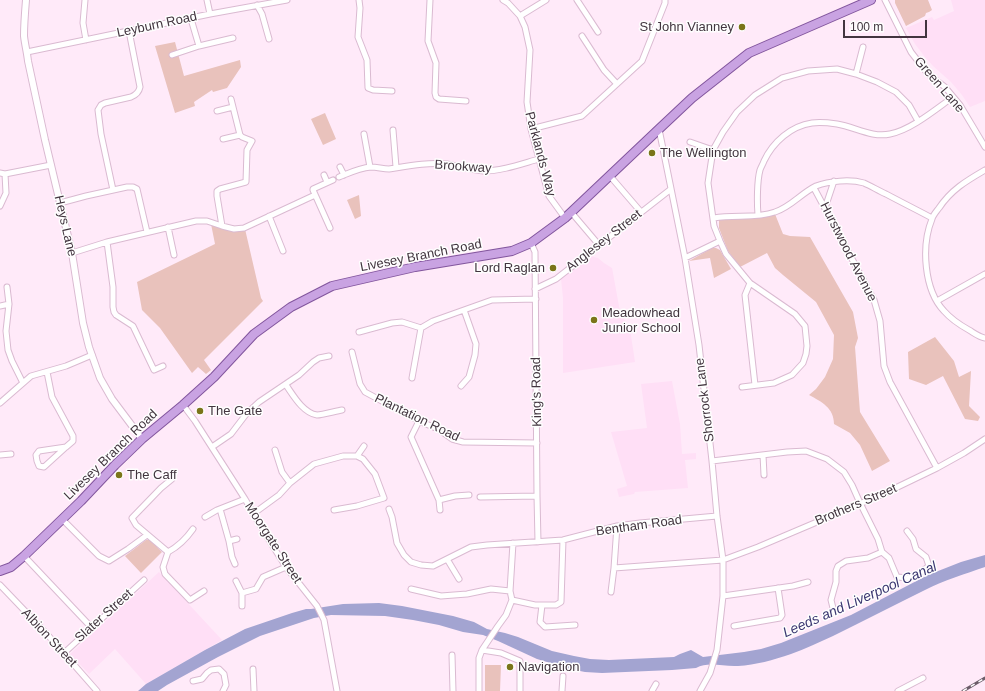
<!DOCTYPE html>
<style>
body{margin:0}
#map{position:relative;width:985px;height:691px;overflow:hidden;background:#ffeaf9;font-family:Arial,sans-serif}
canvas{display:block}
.scale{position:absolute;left:843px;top:20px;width:84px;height:18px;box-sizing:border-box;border:2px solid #42353f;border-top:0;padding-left:5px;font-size:12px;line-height:14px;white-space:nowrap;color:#42353f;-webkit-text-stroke:3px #fefefe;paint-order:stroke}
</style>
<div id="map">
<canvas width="985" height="691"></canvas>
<div class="scale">100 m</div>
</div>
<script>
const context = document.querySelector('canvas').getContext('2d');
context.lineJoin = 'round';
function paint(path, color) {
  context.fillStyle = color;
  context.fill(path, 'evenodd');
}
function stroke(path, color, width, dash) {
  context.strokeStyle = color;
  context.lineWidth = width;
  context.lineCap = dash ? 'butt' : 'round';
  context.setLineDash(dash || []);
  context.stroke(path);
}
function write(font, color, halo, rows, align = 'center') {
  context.font = font + ' Arial,sans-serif';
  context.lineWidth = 3;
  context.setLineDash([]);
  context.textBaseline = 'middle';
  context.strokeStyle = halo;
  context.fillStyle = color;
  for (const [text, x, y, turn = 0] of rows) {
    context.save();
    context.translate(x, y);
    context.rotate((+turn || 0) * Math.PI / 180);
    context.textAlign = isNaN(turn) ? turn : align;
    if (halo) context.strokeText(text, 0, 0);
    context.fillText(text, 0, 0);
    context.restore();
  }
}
const built = new Path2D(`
 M951,0H985V101L970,107L962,95L951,82L933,66L925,57L915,44L906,28L932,17L934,20L954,11Z
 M590,256L598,258L604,263L612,268L620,312L630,329L635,362L563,373V298L561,279Z
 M672,381L680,424L682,454L696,453V459L685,460L688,488L635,492L634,494L619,497L617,489L627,486L611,432L647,428L641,384Z
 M159,572L222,640L146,684L115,649L89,674L70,654Z`);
const green = new Path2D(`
 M895,0H928L932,10L929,12L926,13L925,16L906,26L895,3Z
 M175,42L184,76L240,60L241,67L227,88L213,92L212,90L194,102L195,106L175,113L155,46Z
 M325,113L336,139L323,145L311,119Z
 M359,195L361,216L355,219L347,200Z
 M775,214L783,234L790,236L810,237L853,312L858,338L855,347L860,412L890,461L872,471L860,445L850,433L834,424C834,408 822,402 809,395L816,389L825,377L833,359L834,335L816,302L783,275L775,268L767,253L740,267L728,251L724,241L719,228V219Z
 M211,224L245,229L261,298L263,301L204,360L211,370L206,374L198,367L192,373L160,328L142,310L137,282L215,244Z
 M712,248H716L720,250L731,269L714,278L710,258L689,261Z
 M935,337L954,361L959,377L971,371L969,406L980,417L978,421L965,419L943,376L926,385L909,379L908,352Z
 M146,540H150L162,552L141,573L125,556Z
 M485,665H501L500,691H485Z`);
const water = new Path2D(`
 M985,555V567C965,574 944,580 925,590C894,605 864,621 833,636C819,642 805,649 791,654C773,660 756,665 738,666C723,667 709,661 696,668L672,670L602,673L585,672L570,669L537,659L498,641L483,635L463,632L439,625L413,620L385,616L331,615L314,618L260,636L218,657L167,685L158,691H138L146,684L205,650L245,629L292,613L306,609H311L343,604L379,603L402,606L453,616L474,622L487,629L505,633L518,637L552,651L574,656L590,659L609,660L674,657L680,654L691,650L703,657L744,652L761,649L781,643L851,615L928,575L961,562Z`);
const minor = new Path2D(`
 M85,0L83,23L86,40
 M207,0L210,14
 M359,0L360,8L358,37L367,60L368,88L373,90L392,91
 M430,0L428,41L436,63L435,93L436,97L439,99L466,101
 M503,0L508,3L520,16L525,27L530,50L527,102L531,129L549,196L565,218
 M577,0L598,32
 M885,0L911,52L928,74L945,87L960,105L985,147
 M257,5L262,14L269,39
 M520,16L546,0
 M191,19L199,46L233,38
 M582,36L604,70L617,84
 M27,52L210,14L287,0
 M172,55L199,46
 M856,74L863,47
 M231,99L240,135
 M217,111L233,107
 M531,129L582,116L642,61L665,3V0
 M659,129L685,258L699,345L712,461L717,516L723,560V596L717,650L710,673L700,691
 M393,130L396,167
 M364,134L370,167
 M690,142L713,150
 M340,167L344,175
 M985,170C966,181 951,190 939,208C936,212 933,215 932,219C921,246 924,290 944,311C951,319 960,325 969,330C974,333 979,337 985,338
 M0,173L5,174L51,165
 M324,175L327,182
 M610,176L641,212
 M339,177C349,173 359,168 371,167C377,167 383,169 389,169C408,166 427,162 447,164C459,166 470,170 483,171C502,171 521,164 539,159
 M814,188L874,300L880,321L884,366L890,382L937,468
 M113,190L101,134L98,110L101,105L105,103L131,97C136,95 139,92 140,87L129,31
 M60,203L86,196L127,187H133L137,189L147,232
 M0,206L6,193L5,174
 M825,208L834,181
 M571,212L599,245
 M758,215C757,203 757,181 760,170C761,167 763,164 764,161C773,142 791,126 812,123C819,122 830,123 837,124C855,127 872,138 890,134C911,130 936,109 953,97
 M269,216L283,251
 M714,218C734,214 755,219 775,212C791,207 800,194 816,186C829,181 850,179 864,183C871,186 879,191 886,194C901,202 917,210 932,218
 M222,226L217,196V191L220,189L246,182L247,150L252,141L242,137L240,135L223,139
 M168,227L174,255
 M330,228L313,190V189L333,180
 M107,242L113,287V307L114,312L116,315L133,326L154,370L163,366
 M531,243L535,252L537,496L538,542
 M72,253L107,242L196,221H207L222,226L234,229L244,228L315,195
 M685,258L720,241
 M750,283L745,295L755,385
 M7,287L9,304L6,331L8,350L12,361L23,383
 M535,289L556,279L671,189
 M937,301L985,274
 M0,306L9,304
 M359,332L392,323L402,322L421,328
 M352,352L360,384L365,392L419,421L438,429L452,439L463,442L537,443
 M47,372L52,397L73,436V441L66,447L39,451L36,455L37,461L39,466L44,467L66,447
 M412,378L421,328L433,321L492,300L536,299
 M286,385C293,395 303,413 317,415C322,415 336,411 342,410
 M461,386L469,377L475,355L476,344L464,310
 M742,387L774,383L792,375L803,363L806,354L807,346L805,326L795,314L750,283L726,254L720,241L714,226L708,183L713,150L723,132L737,112L755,95L782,78L808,71L837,69L856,74L877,82L896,92L909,105L918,121
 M0,403L31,376L66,366L92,355
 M183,405L195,421L245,499L264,532L286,567L317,606L324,620L337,691
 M419,421L411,437L439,500L440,510
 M212,447L231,434L247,413L259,402L299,375L313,362L319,358L329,356
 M275,450L282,472L290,483
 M0,455L11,454
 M763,455L764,475
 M357,456L364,446
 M712,461L787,452L806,451L827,459L844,472L852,485L860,503L878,539L882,552L889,558L897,577L908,578L921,572L929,566L926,557L916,549L913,539L907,531
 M480,497L537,496
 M439,500L455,496L469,495
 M220,509L229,541L232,557L235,564
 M389,509L392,517L397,543L404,555L411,562L421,565L433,566L471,547L487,545L563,540L617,526L640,523L717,516
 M253,514L279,495L290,483L314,464L343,456H357L363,459L375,474L384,498L357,506L334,510
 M205,517L217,510L245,499
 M62,519L99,556L109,561L128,549L147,535
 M229,541L237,539
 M168,552L136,525L132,518L161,488L172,479
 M168,552L163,567L165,574L190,600L204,591
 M168,552C179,546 186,539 193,529
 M24,556L92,628
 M447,559L459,579
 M614,568L723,560L758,547L883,494L937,468L964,453L985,439
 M236,581L242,593V606
 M0,585L46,633L97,691
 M411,589L441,596L467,594L491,589L510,591
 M611,592L614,568L617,526
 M242,593L256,589L263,577L286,567
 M723,596L793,586L808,582
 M512,600L535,605H556L561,602L563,540
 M542,605L540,622L545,627L575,625
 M834,612L831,600L836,582V571L838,566L846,561L868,558L882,552
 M734,626L780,618L782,615L778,588
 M482,650L501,653L520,661V691
 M64,653L144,580
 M452,655L453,691
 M253,669L254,691
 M193,681L202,679L207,673L211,670L219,669L224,674L226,685L223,691
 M479,691V658L482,650L498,626L506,615L512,600L510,591L513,543
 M562,691L563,676
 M652,691L656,684
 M898,691L923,678`);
const tertiary = new Path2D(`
 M26,0C25,12 24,24 24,36C25,45 27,52 28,61L45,140L72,253L83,323L89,347L100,378L112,399L142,439`);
const primary = new Path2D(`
 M0,571L11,567L24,556L81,501L115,465L142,439L183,405L214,377L254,334L291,307L332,286L415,267L512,251L531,243L565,218L659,129L692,98L749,53L871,0`);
const rail = new Path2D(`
 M963,691L985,678`);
const markers = [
 [742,27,4,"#7a7519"],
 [652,153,4,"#7a7519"],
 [553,268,4,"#7a7519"],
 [594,320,4,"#7a7519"],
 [200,411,4,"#7a7519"],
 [119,475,4,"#7a7519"],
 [510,667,4,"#7a7519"]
];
const streetNames = [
 ["Leyburn Road",157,25,-12],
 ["Green Lane",939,85,49],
 ["Parklands Way",540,154,75],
 ["Brookway",463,167,4],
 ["Heys Lane",65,226,77],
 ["Anglesey Street",604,241,-38],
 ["Hurstwood Avenue",848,252,63],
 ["Livesey Branch Road",421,256,-11],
 ["King's Road",537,392,-91],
 ["Shorrock Lane",705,400,-97],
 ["Plantation Road",417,418,26],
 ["Livesey Branch Road",111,455,-44],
 ["Brothers Street",856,505,-23],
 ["Bentham Road",639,526,-8],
 ["Moorgate Street",273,543,57],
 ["Slater Street",104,616,-42],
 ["Albion Street",49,638,47]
];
const poiNames = [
 ["St John Vianney",734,27,"right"],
 ["The Wellington",660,153],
 ["Lord Raglan",545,268,"right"],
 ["Meadowhead",602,313],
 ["Junior School",602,328],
 ["The Gate",208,411],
 ["The Caff",127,475],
 ["Navigation",518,667]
];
const waterNames = [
 ["Leeds and Liverpool Canal",860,600,-24]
];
paint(built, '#ffdff6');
paint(green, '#e9c2bc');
paint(water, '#a3a4d1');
stroke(minor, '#dabad1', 7);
stroke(tertiary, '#dabad1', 8);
stroke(primary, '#82559d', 10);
stroke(minor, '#fff', 5);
stroke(tertiary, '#fff', 6);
stroke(primary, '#c9a3e2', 8);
stroke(rail, '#6c5d69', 3);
stroke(rail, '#fefefe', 1.5, [4.5]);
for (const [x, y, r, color] of markers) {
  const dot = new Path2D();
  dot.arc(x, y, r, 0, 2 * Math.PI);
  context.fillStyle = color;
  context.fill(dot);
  stroke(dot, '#fefefe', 1.5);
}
write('13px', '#42353f', '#fefefe', streetNames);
write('13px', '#42353f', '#fefefe', poiNames, 'left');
write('italic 14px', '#3b3771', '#fefefe', waterNames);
</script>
